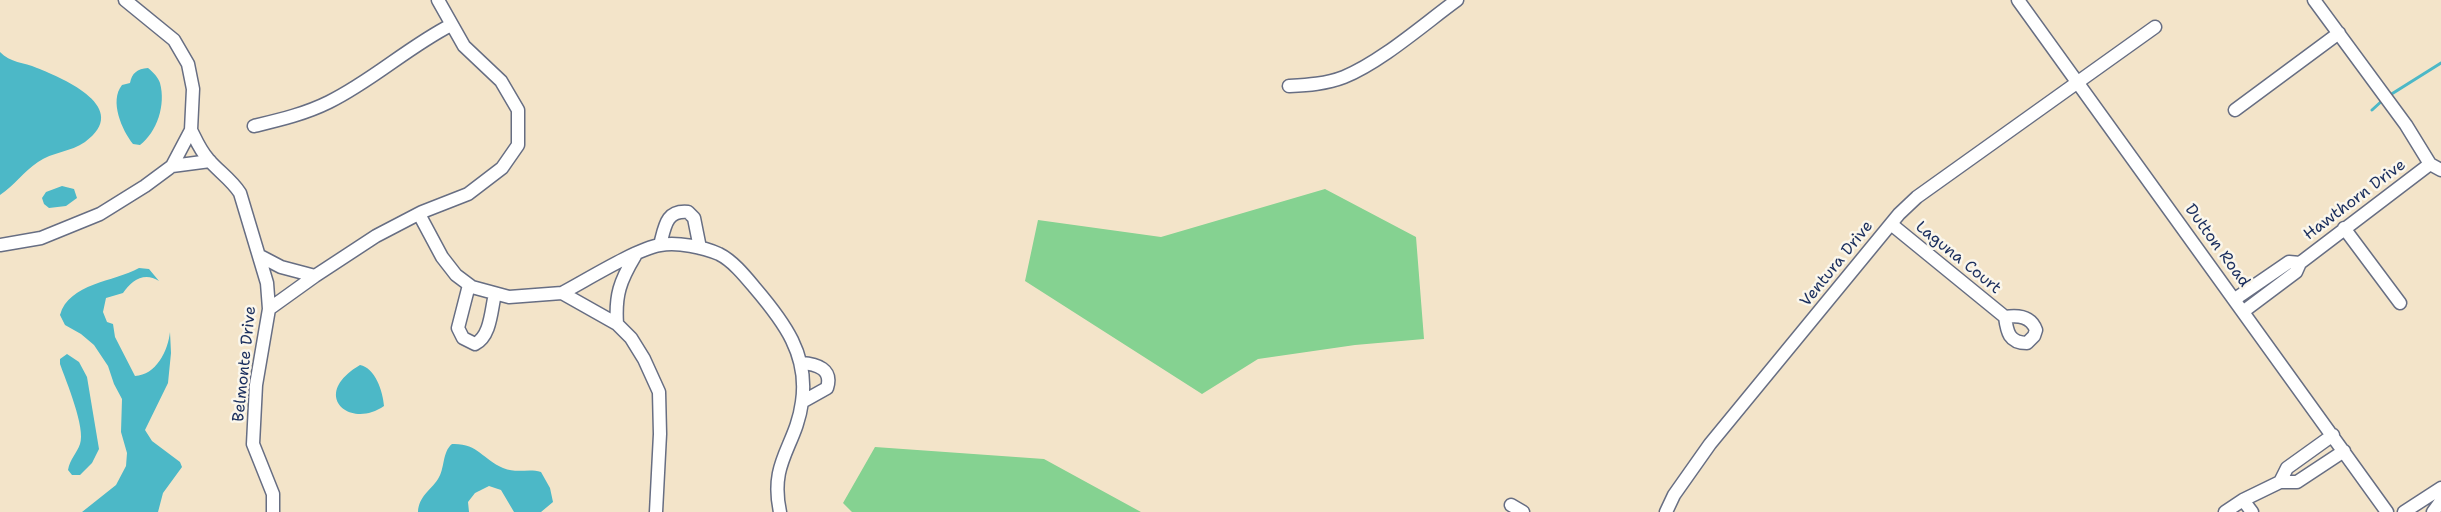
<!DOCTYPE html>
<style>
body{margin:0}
canvas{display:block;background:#f3e4c9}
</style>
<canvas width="2441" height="512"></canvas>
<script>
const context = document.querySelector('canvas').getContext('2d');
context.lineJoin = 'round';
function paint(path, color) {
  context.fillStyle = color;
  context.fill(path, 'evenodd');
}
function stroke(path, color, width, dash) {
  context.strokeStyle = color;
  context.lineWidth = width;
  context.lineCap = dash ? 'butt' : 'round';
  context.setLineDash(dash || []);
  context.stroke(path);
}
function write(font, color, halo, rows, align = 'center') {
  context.font = font + ' "Shantell Sans",sans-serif';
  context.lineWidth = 5;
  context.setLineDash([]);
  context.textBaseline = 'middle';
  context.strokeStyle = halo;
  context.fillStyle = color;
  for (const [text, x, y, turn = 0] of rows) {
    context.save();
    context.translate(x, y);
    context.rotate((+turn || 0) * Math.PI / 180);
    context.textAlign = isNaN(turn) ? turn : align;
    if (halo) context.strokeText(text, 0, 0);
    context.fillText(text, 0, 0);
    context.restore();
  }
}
const green = new Path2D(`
 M1325,189L1416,237L1424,339L1355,345L1258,359L1202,394L1025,281L1038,220L1161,237Z
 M875,447L1044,459L1141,512H852L843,503Z`);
const water = new Path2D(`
 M0,52C10,63 24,62 37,68C65,79 132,108 85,142C71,152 52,152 38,162C24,171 14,186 0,195Z
 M148,68C153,72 158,77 160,83C166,105 157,132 140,145L133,144C122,130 109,101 122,85L130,83C132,73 137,69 148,68Z
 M62,186L74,189L77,198L66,206L49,208L44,204L42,198L46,192Z
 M139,268L149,269L159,281C144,271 131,281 123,293L106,298L103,312L107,322L113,324L115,337L135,376C156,375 168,351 170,332L171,353L168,383L145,430L152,441L180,462L182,467L163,493L158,512H82L116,485L126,466L127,453L121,432L122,399L114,384L108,366L94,345L81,334L65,325L60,315C69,283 114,282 139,268Z
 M67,354L79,362L87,377L99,449L92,463L80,475H72L68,470C70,459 77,453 80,444C86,428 66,381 60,364V359Z
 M360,365C375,368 383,391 384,406C350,430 309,395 360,365Z
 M452,444C478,443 482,459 503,468C518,474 528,468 541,472L550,488L553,502L541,512H514L501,490L489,486L475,493L468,502L469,512H418C419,496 430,491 438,479C445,469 442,452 452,444Z`);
const stream = new Path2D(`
 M2390,95L2441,63
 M2372,110L2384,99`);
const minor = new Path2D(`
 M2018,0L2387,512
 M2314,0L2406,125L2430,164L2441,170
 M1289,86C1307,85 1326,84 1344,77C1381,62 1424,24 1457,0
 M2235,110L2339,33
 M254,126C279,120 305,114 329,102C372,81 408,47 451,25
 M191,130C196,140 200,150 208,159C218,171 231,179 240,193L267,283L269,309L256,385L253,444L273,494V512
 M172,166L210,161
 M419,214L442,257L456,275L472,287L509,297L562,293L617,324L631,338L644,359L659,392L660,434L656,512
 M1891,224L2005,317C2007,332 2009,343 2027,343L2034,336L2036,330C2031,316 2018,315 2005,317
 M2344,228L2400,303
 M0,245L41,238L100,214L145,186L172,166L191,130L193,89L188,64L174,40L125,0
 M660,245C665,226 666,210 688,212L694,218L700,248
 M260,256L281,267L315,276
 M469,285L458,328L463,338L475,344C491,336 491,310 495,294
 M562,293C585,281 636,249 660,245C678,242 703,247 719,254C733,261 745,276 755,288C784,322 809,355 802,402C796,447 769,461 780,512
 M2235,299L2289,262L2300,263
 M269,309L315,276L376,236L422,212L468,194L502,168L518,145V110L501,81L464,46L438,0
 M2244,311L2296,272L2300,263L2430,164
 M617,324C615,295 620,281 635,256
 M801,363C817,364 833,369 827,388L802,402
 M2280,482L2287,468L2333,435
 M2243,500L2252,512
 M1511,505L1523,512
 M1666,512L1674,495L1710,444L1899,214L1917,197L2155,27
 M2225,512L2243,500L2280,482H2297L2344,451
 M2404,512L2441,488
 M2433,512L2441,501`);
const streetNames = [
 ["Hawthorn Drive",2355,200,-37],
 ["Dutton Road",2217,246,54],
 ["Laguna Court",1958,258,39],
 ["Ventura Drive",1837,264,-51],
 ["Belmonte Drive",245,364,-84]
];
paint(green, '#85d291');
paint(water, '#4cb8c7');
stroke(stream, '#4cb8c7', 3);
stroke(minor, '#676e83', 15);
stroke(minor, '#fff', 12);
write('16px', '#1b2f5e', '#fbf7ec', streetNames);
</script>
